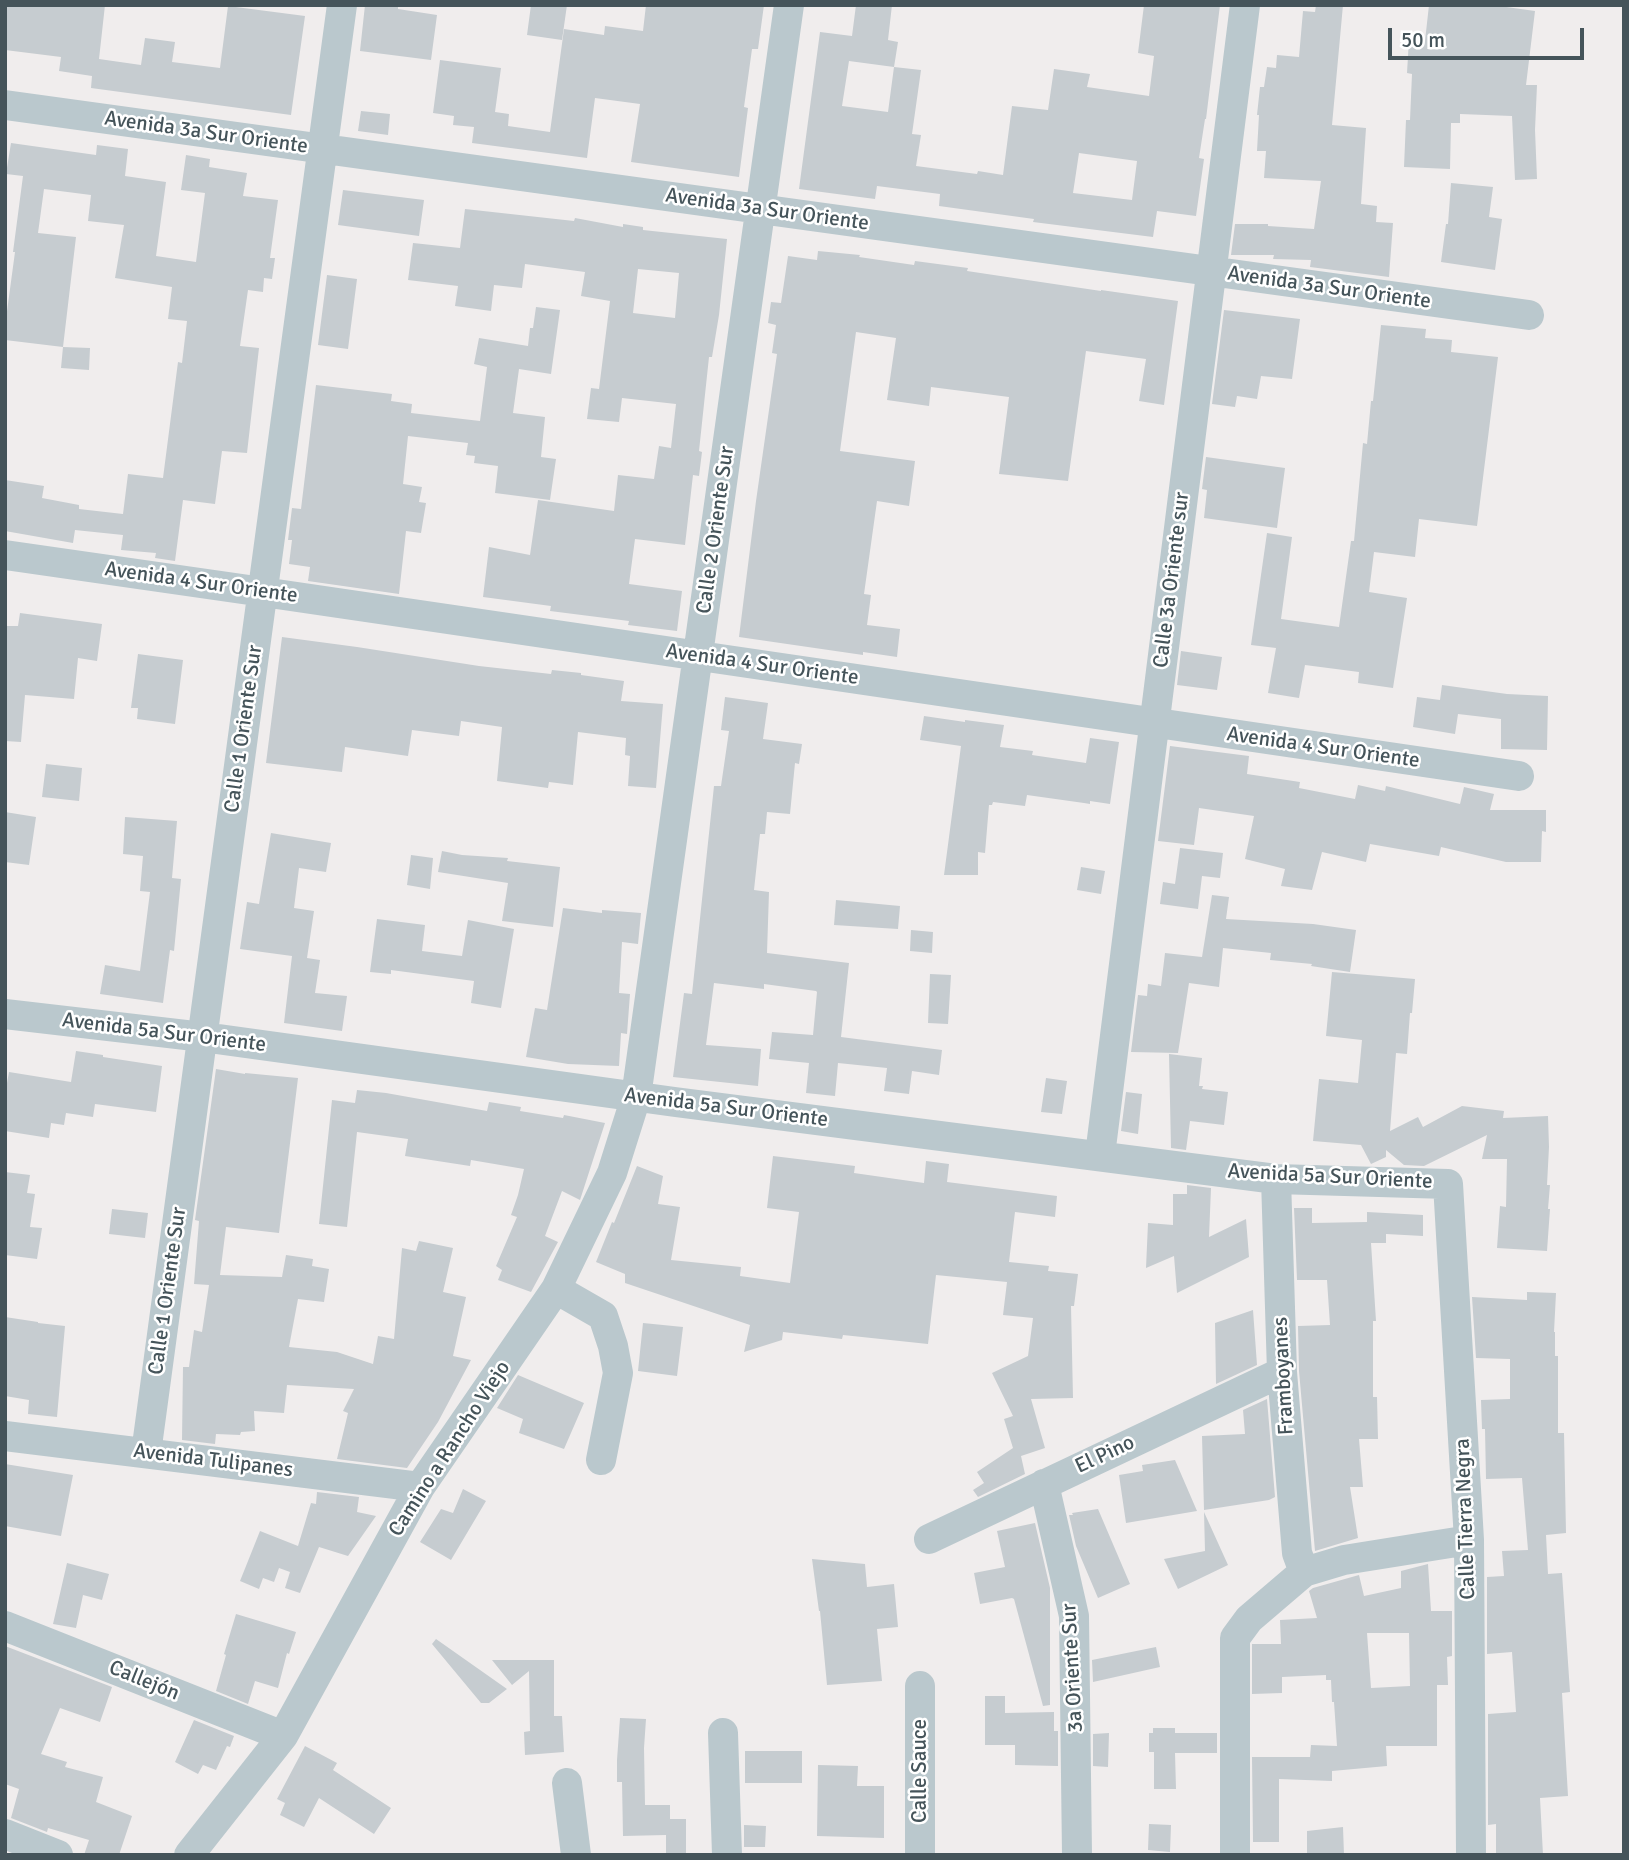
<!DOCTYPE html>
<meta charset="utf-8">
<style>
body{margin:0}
#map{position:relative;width:1629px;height:1860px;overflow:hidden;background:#f0eded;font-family:Signika,sans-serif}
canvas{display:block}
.frame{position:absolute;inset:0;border:7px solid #45545a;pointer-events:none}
.scale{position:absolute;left:1388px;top:28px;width:196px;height:32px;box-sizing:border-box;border:4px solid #45545a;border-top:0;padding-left:9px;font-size:21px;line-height:24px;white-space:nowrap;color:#45545a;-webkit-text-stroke:5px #fff;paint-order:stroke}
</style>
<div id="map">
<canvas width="1629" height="1860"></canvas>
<div class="frame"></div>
<div class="scale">50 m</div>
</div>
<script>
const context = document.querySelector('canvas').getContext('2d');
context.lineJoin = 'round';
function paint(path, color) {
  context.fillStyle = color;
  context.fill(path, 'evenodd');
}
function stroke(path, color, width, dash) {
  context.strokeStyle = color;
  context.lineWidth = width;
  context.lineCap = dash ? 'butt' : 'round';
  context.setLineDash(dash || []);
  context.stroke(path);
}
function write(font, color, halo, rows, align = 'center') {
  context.font = font + ' Signika,sans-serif';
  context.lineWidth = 5;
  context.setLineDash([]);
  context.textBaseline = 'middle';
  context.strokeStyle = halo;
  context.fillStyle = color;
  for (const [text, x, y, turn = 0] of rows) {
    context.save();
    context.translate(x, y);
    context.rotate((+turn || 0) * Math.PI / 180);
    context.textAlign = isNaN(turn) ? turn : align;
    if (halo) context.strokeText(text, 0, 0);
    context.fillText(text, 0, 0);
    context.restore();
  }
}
const building = new Path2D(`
 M5,5H105L99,59L141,65L145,38L175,42L172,62L220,68L228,6L305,16L291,115L91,88L92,76L59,71L61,57L5,50Z
 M365,5H398V9L437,15L431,60L360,51Z
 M531,5H567L562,40L527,35Z
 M646,5H764L758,49H752L744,107L748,108L739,177L631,162L640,104L595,98L587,158L472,143L474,127L453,125L454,116L433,113L440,60L501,68L495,112L509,114L508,126L550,132L564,29L604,35L605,26L643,31Z
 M856,5H892L888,40L898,42L894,67L921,70L912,134L921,135L916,166L977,174L978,171L1003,175L1012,106L1048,110L1054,69L1090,74L1087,87L1149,96L1154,56L1138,53L1144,5H1220L1206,119H1205L1199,158L1204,159L1196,216L1157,211L1153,237L1033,222L1034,219L939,206L940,194L877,186L875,199L799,189L820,32L852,36ZM849,61L894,67L888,112L842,106ZM1079,153L1137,161L1132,200L1073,193Z
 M1316,5H1343L1332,125L1366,128L1361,204L1377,206L1376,222L1393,223L1389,277L1310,267L1311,260L1273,259L1274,255H1231L1235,224H1268V226L1314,229L1321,181L1264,178L1266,151H1257L1259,115H1257L1260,87H1264L1267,67L1276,68L1277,55L1299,57L1303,11L1315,12Z
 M1429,5H1492L1535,11L1526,85H1537L1535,130L1537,179L1515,180L1512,116L1460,114V123H1451L1450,169L1404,167L1406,120H1410L1412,74L1407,73L1409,39L1425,41Z
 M361,111L390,114L388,135L358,131Z
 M11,143L96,155L97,145L128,149L125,176L166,182L156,256L196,262L205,193L181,190L186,155L210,159L209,167L247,173L243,196L278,200L270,258H275L272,279L264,278L263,292L248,290L240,346L259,348L247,453L222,451L215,504L183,500L175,561L155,558L156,553L121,550L123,535L75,530L73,543L5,531V480L44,486L42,498L79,505V509L123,514L128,474L163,478L178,362L182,363L187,321L168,319L172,287L115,278L124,225L88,221L91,195L44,189L38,233L76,237L63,347L5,340V326L15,252H13L23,176L6,174Z
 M1451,183L1493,187L1489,217L1502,219L1495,270L1441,262L1446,224H1448Z
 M343,190L424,200L419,236L338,225Z
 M465,209L574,221L575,218L623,227V224L643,227V230L727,239L719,315L712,357H709L699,451L702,452L699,476L693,475L685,545L635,539L629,584L682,591L677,631L628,625L629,621L550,611L551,606L483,597L489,547L530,555L538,500L614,511L618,475L654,479L659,446L671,448L676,404L622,398L619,422L587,419L591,388L599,389L610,301L581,296L585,272L525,264L522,288L494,285L491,311L455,306L458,286L408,280L413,243L460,248ZM638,269L679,273L675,318L633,313Z
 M818,251L860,255L859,257L914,265L915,261L968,268L967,271L987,274L1101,291V290L1178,301L1164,405L1139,401L1146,359L1086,351L1068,481L999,474L1009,397L931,387L929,406L887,400L896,338L856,332L840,451L915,461L909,506L877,501L864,594L871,595L867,625L900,629L897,657L863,652V655L739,637L756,501L777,354L772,353L776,325L768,323L771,302L781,303L788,256L817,260Z
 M327,275L357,279L348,349L318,345Z
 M536,307L560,310L551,374L519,369L513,413L545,417L541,457L556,459L550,500L495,493L498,466L474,463L475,456L466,455L468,443L408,436L403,484L422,487L419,502L426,503L421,533L406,531L399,594L308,581L310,567L289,564L292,540H288L292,508L301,509L316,385L392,394L391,401L412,404L411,413L480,421L487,367L474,364L479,338L528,346L530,328H533Z
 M1224,310L1300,319L1292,379L1261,376L1257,399L1237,396L1235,407L1212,404Z
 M1381,325L1426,329L1425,338L1452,340L1451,352L1498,357L1477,526L1419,519L1415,557L1374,552L1369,592L1407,598L1393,688L1358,683L1359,672L1305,665L1299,698L1268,693L1276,648L1251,645L1267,533L1292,537L1281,619L1339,627L1351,541H1354L1363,443L1367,444L1371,401H1373Z
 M63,347L90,348L89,370L61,368Z
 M1206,457L1285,468L1277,528L1204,518L1207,490L1202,489Z
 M20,613L102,624L97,661L78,658L74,699L25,695L21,742L5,741V626H18Z
 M282,637L357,647L479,666L551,674L552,670L581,673V675L624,681L621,701L663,704L656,788L628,786L630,756L625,755L626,738L578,732L573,785L549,782L548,788L497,781L502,727L461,721L459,736L412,730L408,756L345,747L342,772L266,763Z
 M1181,651L1222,657L1217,690L1177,685Z
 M138,654L183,660L175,724L137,719L138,708H131Z
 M1442,685L1507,694L1548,696L1547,750L1501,749V719L1458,714L1455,734L1413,727L1417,697L1440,700Z
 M725,697L768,703L763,739L802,744L799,764L795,763L790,814L767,812L765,834H760L754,890L769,892L767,953L849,963L841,1037L942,1050L939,1075L912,1071L909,1094L884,1091L887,1068L838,1063L835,1096L806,1093L809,1063L769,1059L772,1032L813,1035L817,992L816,991L764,984V989L714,983L706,1045L761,1049L758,1086L673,1077L684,993L692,994L714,786H721L729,731L721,730Z
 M924,716L965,722V720L1004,725L1000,747L1033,751L1032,755L1086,763L1090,738L1119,742L1110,804L1090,801V804L1084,803L1027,795L1025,806L993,802L992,805H989L985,853L978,852V875H944L961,746L920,740Z
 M1170,746L1249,756L1247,774L1300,782L1299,788L1355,799L1358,785L1385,791L1386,786L1460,804L1464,787L1494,794L1490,810H1546V832L1542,831L1541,862H1506L1441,847L1439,856L1370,844L1366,862L1322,852L1312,890L1281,886L1285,869L1245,859L1254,816L1199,808L1194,845L1158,841Z
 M46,764L82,768L79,801L42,797Z
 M5,812L36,817L29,865L5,862Z
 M125,817L177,821L172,878L181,879L174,951L170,950L163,1003L100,994L105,965L140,971L150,892L140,891L143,856L123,854Z
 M271,833L331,843L326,872L299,868L294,908L314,911L307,958L320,960L315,993L347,996L342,1031L284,1023L292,956L240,949L247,902L259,904Z
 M1180,848L1223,853L1220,878L1202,876L1198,909L1160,904L1163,882L1175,884Z
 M442,851L462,855L508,858L507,861L560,867L553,927L502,921L508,883L438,872Z
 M411,855L433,858L430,889L407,885Z
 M1081,867L1105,871L1101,894L1077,890Z
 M1212,895L1229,897L1226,919L1313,924L1356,930L1350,972L1311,966L1312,964L1270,960L1271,953L1223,948L1219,987L1189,983L1178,1053L1131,1052L1138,995L1147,996L1148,984L1161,986L1165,953L1202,957Z
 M836,900L900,906L898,929L834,925Z
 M563,908L602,913V910L641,913L638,944L622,942L619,993L630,994L627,1034L621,1033L619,1066L568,1064L526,1057L535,1008L547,1010Z
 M377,919L425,925L422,951L462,956L468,920L514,929L501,1008L471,1003L474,981L391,970V974L370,972Z
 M911,930L933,932L932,953L910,951Z
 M1332,972L1415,979L1412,1013H1410L1407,1054L1396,1053L1390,1131L1418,1117L1423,1127L1462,1106L1504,1111L1503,1118L1548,1116L1549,1147L1547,1185H1550L1548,1209H1550L1547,1251L1497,1248L1500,1206L1506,1207L1507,1159H1482L1487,1135L1424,1166L1404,1165L1386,1150V1157L1371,1164L1361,1145L1313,1141L1319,1079L1358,1083L1362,1040L1326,1036Z
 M930,974L951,975L948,1024L928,1023Z
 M76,1051L103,1055V1057L162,1066L156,1112L95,1104L93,1117L66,1113L64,1125L51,1123L49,1138L5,1131V1094L9,1072L71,1082Z
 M1169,1054L1202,1058L1199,1086H1203L1202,1089L1228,1092L1224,1125L1190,1121L1186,1150L1171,1148Z
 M216,1069L245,1074V1073L298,1078L279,1233L226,1227L220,1275L282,1277L286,1255L313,1259L312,1266L329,1269L324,1302L298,1299L289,1347L337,1352L373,1364L378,1336L394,1339L402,1248L416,1251L419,1241L453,1248L443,1292L466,1297L453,1356L471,1360L438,1422L407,1468L337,1459L348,1413L343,1411L354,1389L287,1385L284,1413L254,1411L255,1431L241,1432L240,1435L216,1434L215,1444L182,1440L183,1367H189L194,1330L202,1332L209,1285L194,1284L199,1221L195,1220Z
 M1046,1078L1067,1081L1062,1114L1041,1112Z
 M357,1090L386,1093L487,1111L489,1102L521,1107L520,1111L563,1118L564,1115L605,1123L580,1200L562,1191L545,1236L558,1242L531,1292L498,1280L502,1270L496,1266L517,1217L511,1215L518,1195L524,1169L471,1160L470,1166L405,1156L408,1139L357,1132L347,1227L319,1224L332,1100L355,1103Z
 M1126,1092L1142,1094L1138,1134L1121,1131Z
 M773,1156L855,1166L854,1173L924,1183L926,1161L949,1164L947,1182L1057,1196L1055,1217L1015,1212L1009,1262L1049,1266L1048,1271L1078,1274L1074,1306H1071L1073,1398L1031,1399L1045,1448L1021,1456L1025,1474L978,1497L973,1490L984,1483L977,1472L1013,1448L1004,1419L1013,1416L992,1373L1028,1356L1033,1318L1003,1315L1007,1282L936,1275L928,1344L843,1335L842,1339L783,1332L782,1340L744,1352L750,1325L625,1283V1274L596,1262L612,1222L614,1223L637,1166L663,1176L658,1204L680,1207L671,1260L741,1267L740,1276L790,1283L799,1212L767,1208Z
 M5,1172L30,1175L27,1193L35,1194L30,1227L42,1228L37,1259L5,1255Z
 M1187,1185L1211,1188L1209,1237L1246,1219L1249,1257L1177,1293L1174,1256L1146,1268L1148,1223L1173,1225V1194H1187Z
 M1294,1208H1312V1223L1367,1222V1212L1423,1215V1236L1386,1234V1243H1371L1376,1321H1373V1397H1377L1378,1439H1359L1363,1487H1350L1358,1538L1315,1551L1299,1371L1298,1326L1330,1325L1327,1280H1297Z
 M112,1209L148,1213L145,1238L109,1234Z
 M1527,1292L1556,1293L1554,1332H1555V1356H1558V1433H1564L1566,1533L1546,1535L1548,1574L1562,1573L1570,1692L1562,1693L1568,1796L1540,1798L1543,1855H1496V1824L1488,1825V1714L1516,1712L1512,1652L1487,1654V1577L1504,1576L1502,1551L1528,1550L1522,1478L1486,1479L1485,1429H1482L1481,1400L1510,1399V1359L1476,1358L1472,1297L1527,1300Z
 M1253,1310L1257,1365L1216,1384L1215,1323Z
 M5,1317L38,1322V1323L65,1326L57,1417L28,1414L29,1400L5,1396Z
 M643,1323L683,1327L677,1376L638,1371Z
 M518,1375L584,1403L564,1449L519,1433L523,1419L497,1408Z
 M1267,1399L1275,1497L1269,1500L1204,1510L1202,1436L1245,1434L1243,1410Z
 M1175,1460L1197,1511L1126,1523L1119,1475L1143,1471L1142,1465Z
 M5,1464L73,1475L61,1536L5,1526Z
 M463,1489L486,1501L451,1560L420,1542L441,1509L453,1513Z
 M317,1492L359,1497L357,1512L376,1516L348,1556L319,1547L300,1593L285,1588L290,1572L279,1568L274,1582L263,1578L259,1589L240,1581L260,1531L298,1546L311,1503L316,1504Z
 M1098,1509L1130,1584L1098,1598L1076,1546L1069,1515H1073L1072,1513Z
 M1204,1512L1228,1565L1178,1589L1164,1559L1205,1551Z
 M1035,1523L1050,1588V1705L1043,1706L1014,1599L1012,1598L980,1604L974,1573L1005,1567L997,1531Z
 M812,1559L865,1564L867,1587L894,1584L898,1627L877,1629L882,1681L827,1685L820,1611H819Z
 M67,1563L109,1574L102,1600L83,1595L76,1628L53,1624Z
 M1428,1564L1431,1611H1452V1656L1447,1657L1448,1685H1437V1746H1386L1387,1766L1332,1771V1781L1279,1779V1842H1253L1252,1757H1310L1311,1745L1337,1746L1334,1702H1332L1331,1680H1326V1675L1282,1677V1693L1252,1694V1644H1281L1280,1620L1317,1618L1309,1591L1313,1588L1359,1575L1364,1596L1401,1588V1571ZM1367,1633H1409L1410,1686L1371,1688Z
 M236,1614L296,1632L289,1654L287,1653L278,1688L255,1681L248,1704L216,1691L226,1655L224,1654Z
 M436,1639L507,1689L489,1703H481L432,1644Z
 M5,1646L112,1687L100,1722L60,1708L41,1754L67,1762L65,1767L103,1777L96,1802L132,1816L119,1855H84L89,1840L48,1828L47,1832L11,1818L19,1789L5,1784Z
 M1156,1647L1160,1667L1093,1682L1092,1660Z
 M492,1660H554V1716H562L564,1752L525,1755L524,1732L530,1731L529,1671L512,1685Z
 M985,1696H1005V1713L1054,1712V1731H1058V1766L1015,1765V1745H985Z
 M620,1718L646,1719L644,1748L645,1805H670V1819H686V1855H666V1835L623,1836L622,1782H617V1760Z
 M194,1720L234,1736L230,1747L227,1746L216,1770L203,1765L198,1774L175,1762Z
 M1153,1728H1175V1733H1217V1753H1175L1176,1789H1154V1752H1149V1733H1153Z
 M1109,1733L1108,1767L1093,1766V1734Z
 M305,1746L337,1763L333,1770L391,1808L374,1834L319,1798L304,1827L280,1815L285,1803L277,1799Z
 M745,1751H802V1783H745Z
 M818,1765L858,1766L857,1786H884V1838L817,1836Z
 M1149,1824L1171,1825L1170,1852L1148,1850Z
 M744,1825L766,1826L765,1847H744Z
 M1343,1827L1344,1855H1307V1831Z`);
const minor = new Path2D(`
 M5,105L1529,315
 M5,555L263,592L1519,776
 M5,1014L203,1037L675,1102L1276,1179L1448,1184L1469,1540L1471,1855
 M1100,1155L1245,5
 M1276,1179L1282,1372L1297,1553L1304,1572
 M556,1289L603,1316L613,1346L618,1373L601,1460
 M5,1436L420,1487
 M146,1453L342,5
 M1044,1484L1074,1616L1077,1855
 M929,1539L1282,1372
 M5,1626L283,1736
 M920,1686V1855
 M723,1733L727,1855
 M567,1783L576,1855
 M5,1834L58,1855
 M189,1855L283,1736L420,1487L556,1289L612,1173L636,1097L789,5
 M1235,1855V1638L1249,1619L1304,1572L1344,1560L1469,1540`);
const streetNames = [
 ["Avenida 3a Sur Oriente",206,133,8],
 ["Avenida 3a Sur Oriente",767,210,8],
 ["Avenida 3a Sur Oriente",1329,288,8],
 ["Calle 2 Oriente Sur",716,530,-82],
 ["Calle 3a Oriente sur",1172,580,-83],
 ["Avenida 4 Sur Oriente",201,583,8],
 ["Avenida 4 Sur Oriente",762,665,8],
 ["Calle 1 Oriente Sur",244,729,-82],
 ["Avenida 4 Sur Oriente",1323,748,8],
 ["Avenida 5a Sur Oriente",164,1033,7],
 ["Avenida 5a Sur Oriente",726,1108,7],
 ["Avenida 5a Sur Oriente",1330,1177,3],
 ["Calle 1 Oriente Sur",168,1291,-82],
 ["Framboyanes",1284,1376,-93],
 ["Camino a Rancho Viejo",450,1449,-57],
 ["El Pino",1105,1455,-25],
 ["Avenida Tulipanes",213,1461,7],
 ["Calle Tierra Negra",1466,1519,-92],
 ["3a Oriente Sur",1073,1668,-93],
 ["Callejón",144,1681,22],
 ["Calle Sauce",920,1771,-90]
];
paint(building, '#c6ccd0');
stroke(minor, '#bac8cd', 30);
write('21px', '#45545a', '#fff', streetNames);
</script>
